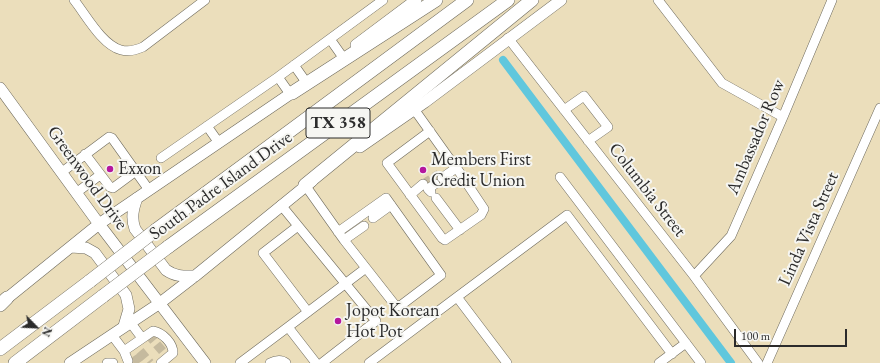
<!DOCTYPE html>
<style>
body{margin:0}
#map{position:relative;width:880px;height:363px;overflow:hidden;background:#ebdebb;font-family:"EB Garamond",serif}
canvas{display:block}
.north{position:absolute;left:16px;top:307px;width:40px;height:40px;-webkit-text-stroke:3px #f6f6f2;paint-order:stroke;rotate:114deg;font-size:11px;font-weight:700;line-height:16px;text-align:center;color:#2b2b2b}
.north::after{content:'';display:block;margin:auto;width:14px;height:18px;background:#2b2b2b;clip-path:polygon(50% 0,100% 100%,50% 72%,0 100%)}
.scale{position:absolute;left:734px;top:329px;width:113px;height:18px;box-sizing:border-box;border:2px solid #2b2b2b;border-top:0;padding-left:5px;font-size:12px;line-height:14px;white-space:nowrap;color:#2b2b2b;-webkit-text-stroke:3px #f6f6f2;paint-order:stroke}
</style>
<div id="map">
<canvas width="880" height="363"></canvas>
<div class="north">N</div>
<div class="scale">100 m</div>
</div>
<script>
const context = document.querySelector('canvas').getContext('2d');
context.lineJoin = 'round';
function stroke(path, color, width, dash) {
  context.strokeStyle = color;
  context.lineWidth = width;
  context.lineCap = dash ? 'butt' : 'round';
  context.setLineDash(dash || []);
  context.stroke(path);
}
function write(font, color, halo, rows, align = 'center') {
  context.font = font + ' "EB Garamond",serif';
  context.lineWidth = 4;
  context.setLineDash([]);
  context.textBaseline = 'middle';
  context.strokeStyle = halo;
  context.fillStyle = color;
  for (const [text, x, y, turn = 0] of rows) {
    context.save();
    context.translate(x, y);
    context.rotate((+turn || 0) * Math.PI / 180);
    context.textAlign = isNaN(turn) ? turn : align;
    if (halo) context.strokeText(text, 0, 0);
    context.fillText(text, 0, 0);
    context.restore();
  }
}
const canal = new Path2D(`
 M503,60L731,363`);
const minorTunnel = new Path2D(`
 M423,184L439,174
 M148,334L164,353
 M140,351L150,363
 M134,356L139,363`);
const minor = new Path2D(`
 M74,0C86,15 102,45 121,50C128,52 136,50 143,47L205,0
 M658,0L722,83L783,117
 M508,38L694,276L758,363
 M330,39L342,56
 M294,65L306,82
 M278,77L290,94
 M414,109L456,168L458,170L484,209L481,215L445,240L442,238L387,163L430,131
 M564,110L584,96L608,127L588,141
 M207,126L219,143
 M85,154L110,187L113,188L136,171
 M161,158L278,77L383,0
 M62,172L109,137L112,138L149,190
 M560,177L701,363
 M442,178L456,168
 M305,185L344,240L395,305L400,306L441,275L386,198L338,232
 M431,192L428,189L435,184
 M76,193L100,175
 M410,195L423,184
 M436,198L460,230
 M281,205L376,321L322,363
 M373,218L391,205
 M298,226L263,253L308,312
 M344,240L364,226
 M694,276L731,236L783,117L832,0
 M457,297L567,215L672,354
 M130,322L142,338
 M112,335L124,351L153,331C163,333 173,343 173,353L161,363
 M124,351L128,361
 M107,363H113
 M240,363L288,327
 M270,363C276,360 281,359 286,363
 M316,363L288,327L366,268
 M369,363L457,297L507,363
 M659,363L686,343
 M767,363L880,108`);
const major = new Path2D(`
 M356,45L416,0
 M0,88L99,224L205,363
 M360,147L425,102L561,0
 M137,198C133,209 131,218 135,229L166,270C176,277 184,276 195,276
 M71,247L86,248L95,253L126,295L129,309L124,326
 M0,304L99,224L299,88
 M70,363L160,303L195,276L312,181`);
const highway = new Path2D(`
 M292,93L436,0
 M305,185L532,0
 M156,230L467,0
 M168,247L508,0
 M0,305L7,298
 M0,349L90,281
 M15,363L103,296`);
const highwayBridge = new Path2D(`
 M90,281L156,230
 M103,296L168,247`);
const markers = [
 [110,169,4,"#b5179e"],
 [423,170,4,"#b5179e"],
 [338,321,4,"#b5179e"]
];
const shields = [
 [338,123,64]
];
const shieldNames = [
 ["TX 358",338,123]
];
const streetNames = [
 ["Ambassador Row",756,137,-67],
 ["Greenwood Drive",87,178,54],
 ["South Padre Island Drive",221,186,-36],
 ["Columbia Street",647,190,52],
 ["Linda Vista Street",809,229,-66]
];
const poiNames = [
 ["Members First",431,160],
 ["Credit Union",431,181],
 ["Exxon",118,169],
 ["Jopot Korean",346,311],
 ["Hot Pot",346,332]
];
stroke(canal, '#60c7dd', 8);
stroke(minorTunnel, '#c5ba9e', 9, [9, 4.5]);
stroke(minor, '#6e6a5d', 10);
stroke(major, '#6e6a5d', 12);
stroke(highway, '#6e6a5d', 14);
stroke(minor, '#fff', 9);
stroke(major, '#fff', 11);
stroke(highway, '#fff', 13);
stroke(highwayBridge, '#6e6a5d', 14, []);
stroke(highwayBridge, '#fff', 13);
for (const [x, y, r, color] of markers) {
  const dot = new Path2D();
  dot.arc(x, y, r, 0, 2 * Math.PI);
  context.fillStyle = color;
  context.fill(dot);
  stroke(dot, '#f6f6f2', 1.5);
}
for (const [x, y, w] of shields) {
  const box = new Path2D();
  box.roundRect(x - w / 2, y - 15, w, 30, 3);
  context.fillStyle = '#f6f6f2';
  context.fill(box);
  stroke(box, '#2b2b2b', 1);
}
write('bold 17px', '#2b2b2b', null, shieldNames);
write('18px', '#2b2b2b', '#f6f6f2', streetNames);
write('18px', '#2b2b2b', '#f6f6f2', poiNames, 'left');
</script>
